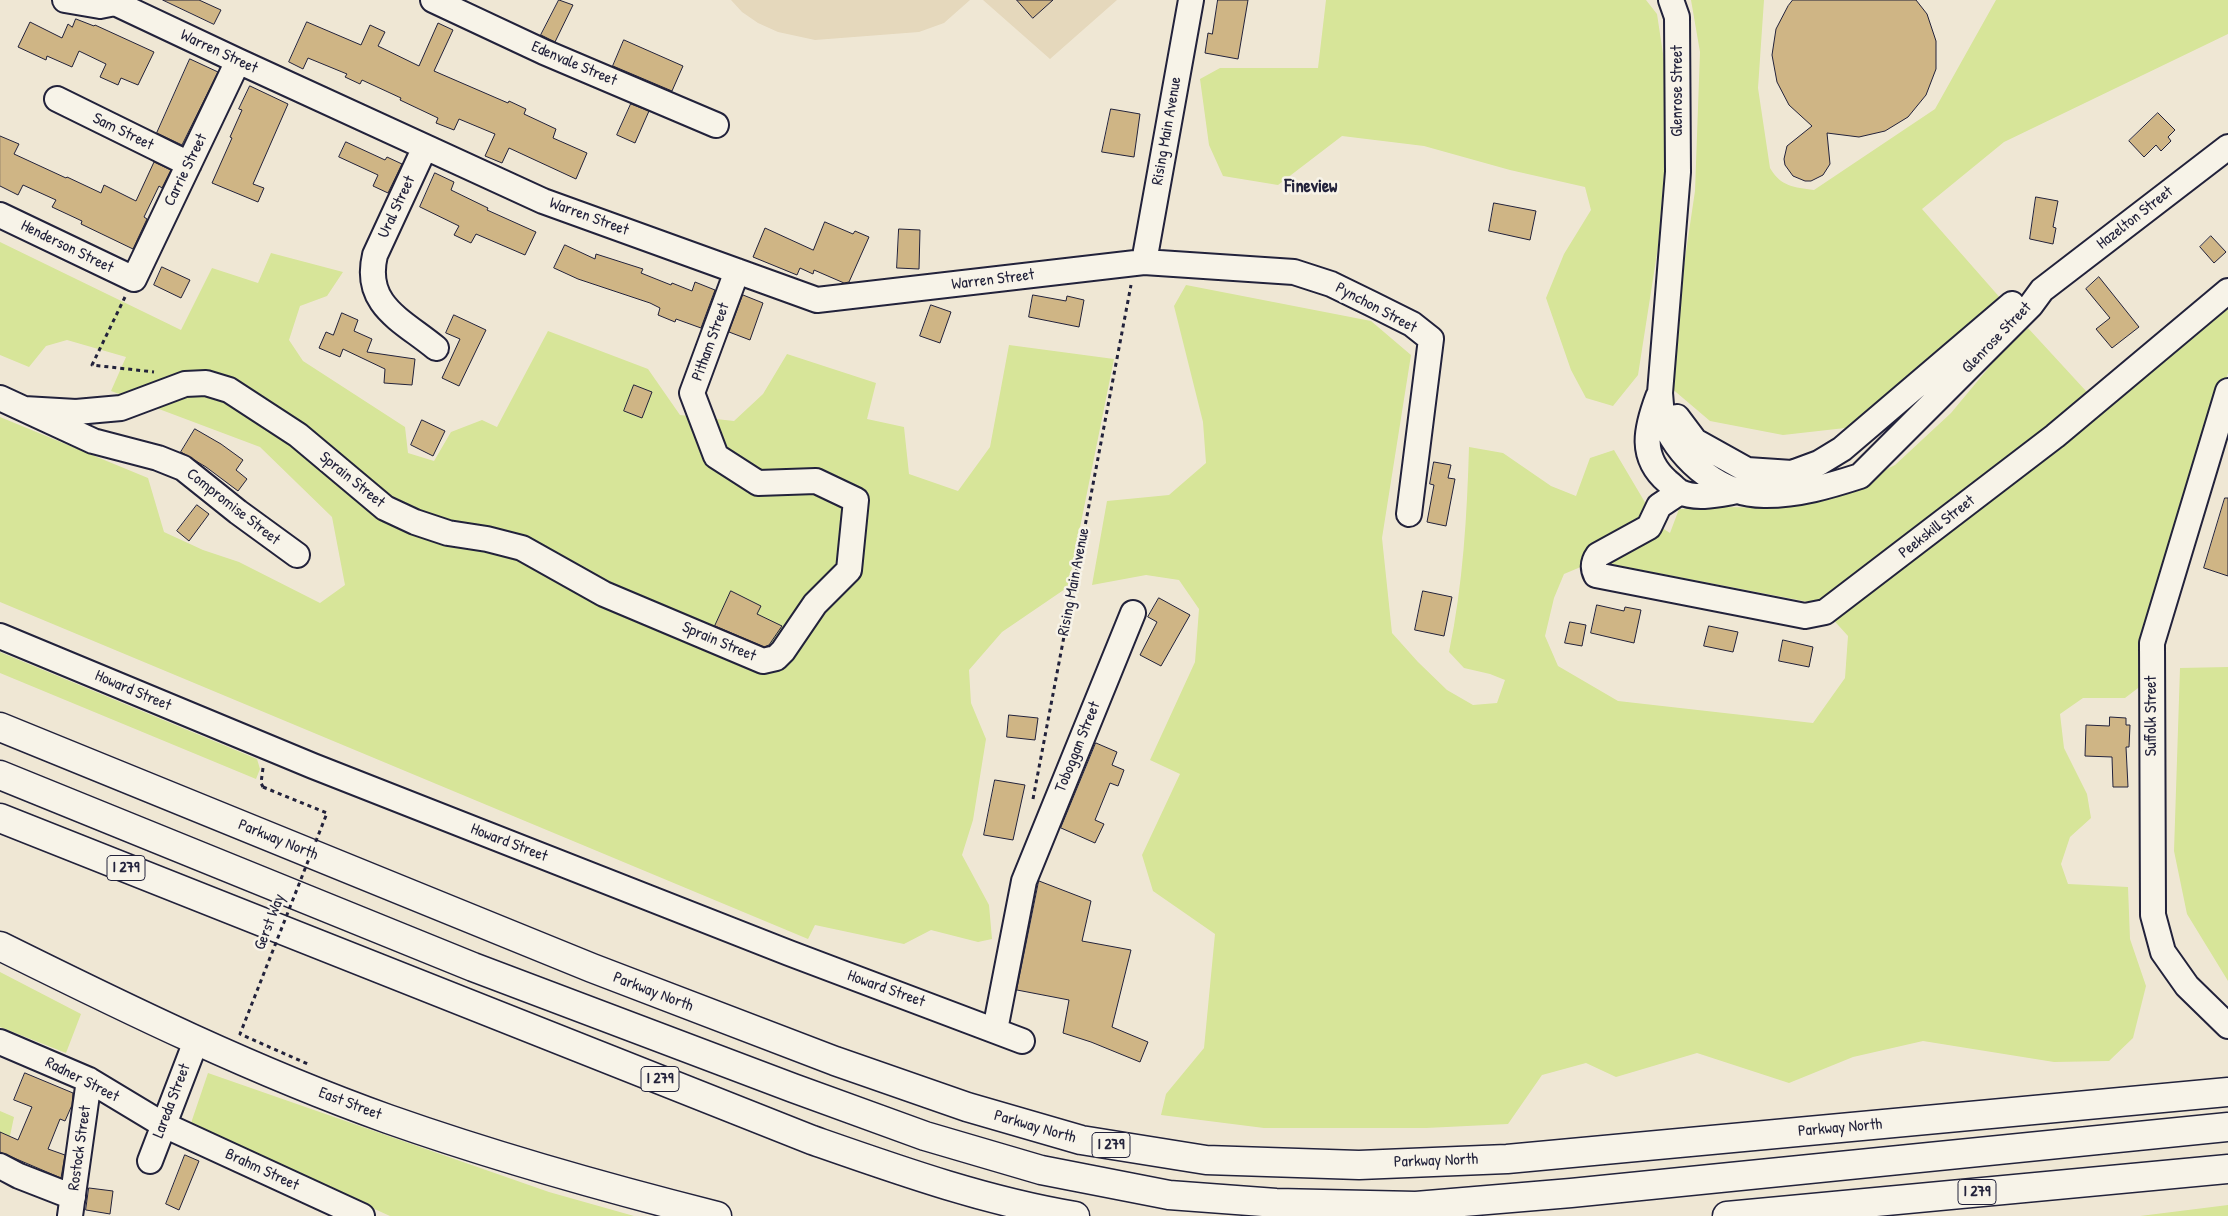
<!DOCTYPE html>
<style>
body{margin:0}
canvas{display:block;background:#efe7d4}
</style>
<canvas width="2228" height="1216"></canvas>
<script>
const context = document.querySelector('canvas').getContext('2d');
context.lineJoin = 'round';
function paint(path, color) {
  context.fillStyle = color;
  context.fill(path, 'evenodd');
}
function stroke(path, color, width, dash) {
  context.strokeStyle = color;
  context.lineWidth = width;
  context.lineCap = dash ? 'butt' : 'round';
  context.setLineDash(dash || []);
  context.stroke(path);
}
function write(font, color, halo, rows, align = 'center') {
  context.font = font + ' "Patrick Hand",sans-serif';
  context.lineWidth = 5;
  context.setLineDash([]);
  context.textBaseline = 'middle';
  context.strokeStyle = halo;
  context.fillStyle = color;
  for (const [text, x, y, turn = 0] of rows) {
    context.save();
    context.translate(x, y);
    context.rotate((+turn || 0) * Math.PI / 180);
    context.textAlign = isNaN(turn) ? turn : align;
    if (halo) context.strokeText(text, 0, 0);
    context.fillText(text, 0, 0);
    context.restore();
  }
}
const built = new Path2D(`
 M731,0H970L944,23L919,32L815,40L778,32L758,23L742,12Z
 M983,0H1117L1050,59Z`);
const green = new Path2D(`
 M1326,0H1646L1657,14L1670,100L1658,247L1638,375L1613,406L1586,398L1571,370L1546,298L1564,254L1591,210L1585,187L1510,170L1424,146L1342,136L1278,185L1223,176L1209,145L1200,79L1220,68H1318Z
 M1691,0H1764L1758,88L1770,168C1781,187 1794,187 1814,190L1935,109L1996,0H2228V34L2004,142L1922,209L2002,300L1854,427L1783,435L1710,421L1670,387L1677,312L1695,191L1700,52Z
 M0,242L181,330L212,268L258,283L271,253L343,272L327,296L300,306L289,340L303,361L405,427L408,453L434,461L451,432L482,420L497,427L548,331L648,369L680,415L734,421L763,394L787,354L876,383L867,419L904,427L909,474L958,491L990,447L1009,345L1114,359L1068,587L1002,632L969,670L971,703L986,739L973,820L962,855L989,905L992,939L978,942L931,930L904,944L815,925L808,939L0,602V417L148,478L164,532L203,550L239,562L320,603L345,585L332,517L260,447L111,391L126,357L67,340L46,346L29,367L0,355Z
 M1186,285L1371,321L1411,355L1382,538L1392,633L1418,662L1447,690L1473,705L1497,703L1505,680L1490,674L1464,668L1449,652C1463,584 1467,516 1469,447L1503,453L1551,486L1576,496L1590,458L1614,450L1659,526L1670,533L1679,509L1724,507L1778,508L1837,494L1895,465L1951,413L2005,348L2028,328L2097,403L2228,299V373L2145,648L2146,682L2125,698H2083L2060,714L2064,748L2087,794L2091,818L2070,837L2061,864L2068,884L2128,887L2130,939L2146,986L2133,1038L2109,1061L2054,1062L1923,1041L1853,1057L1789,1083L1697,1053L1616,1077L1586,1063L1542,1075L1508,1124L1426,1128H1264L1161,1115L1166,1094L1204,1048L1215,934L1153,891L1142,855L1180,774L1150,760L1195,662L1199,609L1179,580L1146,575L1092,585L1107,501L1169,495L1206,463L1203,422L1174,306ZM1595,561L1819,604L1848,636L1845,678L1813,723L1618,701L1558,666L1545,636L1554,598L1564,574Z
 M0,652L257,759L260,769L256,779L0,673Z
 M2228,667V981L2187,914L2174,851L2180,668Z
 M0,972L81,1014L66,1053L0,1027Z
 M208,1073L549,1192L634,1216H390L190,1126Z
 M0,1111L14,1117L0,1183Z
 M2228,1205V1216H2140Z`);
const building = new Path2D(`
 M163,0H199L221,10L214,24Z
 M559,0L573,5L555,42L541,35Z
 M1017,0H1053L1033,18Z
 M1218,0H1248L1238,59L1205,53L1208,33L1212,34Z
 M1793,0H1916L1927,14L1936,41V69L1926,95L1908,117L1885,131L1859,137L1827,133L1830,164L1823,175L1811,181H1805L1793,176L1785,165L1784,159L1787,146L1812,126L1789,105L1777,82L1772,55L1776,29L1788,6Z
 M76,19L94,26L95,25L154,52L138,85L121,78L118,85L100,77L106,64L79,51L72,67L47,56L46,60L18,47L30,22L62,38L68,24L72,27Z
 M307,22L361,45L370,25L385,32L378,46L419,66L438,23L453,30L434,71L508,103L509,101L526,109L524,114L556,129L553,138L587,153L576,179L509,148L502,163L485,156L495,134L459,119L454,130L436,123L438,118L400,100L401,98L362,80L360,84L345,77L347,74L308,58L303,69L289,62Z
 M624,40L683,66L672,91L613,66Z
 M190,59L218,72L182,145L157,133Z
 M250,86L288,104L253,184L264,188L258,202L212,183L232,138L230,137L242,110L239,109Z
 M631,104L649,111L635,143L617,135Z
 M1111,109L1140,114L1134,157L1102,152Z
 M2158,113L2175,130L2168,137L2171,141L2161,151L2156,145L2144,157L2129,141Z
 M0,136L19,144L14,154L66,178L67,177L101,193L104,185L136,201L154,162L171,170L162,188L159,186L144,217L147,219L133,249L81,224L82,221L52,207L56,200L23,185L18,195L0,186Z
 M346,142L385,160L387,157L402,164L388,193L373,186L378,175L339,157Z
 M435,173L454,182L451,190L488,208L487,210L536,232L525,255L476,234L471,243L454,235L459,226L420,207Z
 M2036,197L2058,201L2053,227L2056,228L2053,244L2030,239Z
 M1494,203L1536,211L1530,240L1489,231Z
 M825,222L853,234L855,231L869,237L849,282L844,283L814,270L813,274L800,268L797,275L753,257L765,228L813,250Z
 M899,229L920,230L919,269L897,268Z
 M2211,236L2226,252L2214,263L2200,247Z
 M565,245L595,259L596,254L643,269L641,273L671,285L672,283L692,291L695,282L715,290L701,328L676,319L675,322L658,315L660,308L650,303L578,279L554,268Z
 M162,267L190,280L181,298L154,285Z
 M2099,277L2139,327L2112,348L2096,329L2110,318L2086,289Z
 M743,295L763,303L750,340L729,332Z
 M1033,295L1066,301L1067,296L1084,300L1079,327L1029,317Z
 M931,305L951,312L940,343L920,336Z
 M342,313L358,320L354,331L372,339L367,352L415,359L412,385L384,383L385,369L343,349L340,357L319,348L326,332L333,335Z
 M454,315L486,330L459,386L442,378L460,339L446,333Z
 M634,385L652,392L642,418L624,411Z
 M422,420L445,431L433,456L411,445Z
 M195,429L221,444L243,460L236,470L247,479L238,491L206,467L181,452Z
 M1434,462L1451,465L1448,478L1455,479L1446,526L1427,522L1434,485L1430,484Z
 M2225,498H2228V576L2204,568Z
 M197,505L209,514L189,541L177,531Z
 M731,591L761,606L757,614L782,626L769,645L764,647L715,626Z
 M1423,591L1452,597L1444,636L1415,630Z
 M1159,598L1190,615L1161,666L1140,655L1157,622L1148,617Z
 M1597,605L1624,611L1625,607L1641,610L1634,643L1591,633Z
 M1570,622L1586,625L1582,646L1565,643Z
 M1709,626L1738,632L1733,652L1704,646Z
 M1783,640L1813,647L1809,667L1779,661Z
 M1009,715L1038,718L1035,740L1007,737Z
 M2110,717L2126,718V725H2130L2129,747H2126L2128,787H2113L2112,757L2085,756L2086,725L2109,726Z
 M1096,743L1117,752L1112,765L1124,770L1118,786L1110,783L1095,820L1104,824L1095,843L1061,828Z
 M995,780L1025,785L1013,840L984,835Z
 M1039,881L1091,901L1082,941L1131,950L1112,1027L1148,1042L1140,1062L1091,1042L1063,1033L1069,1000L1017,990Z
 M25,1073L73,1093L72,1105L65,1121L60,1119L48,1149L65,1155L61,1178L0,1152V1132L18,1140L32,1107L14,1100Z
 M185,1155L199,1161L179,1210L166,1204Z
 M89,1188L113,1191L110,1214L86,1210Z`);
const path = new Path2D(`
 M125,297L92,365L154,372
 M263,768L261,783L263,787
 M1033,799L1131,285`);
const minor = new Path2D(`
 M65,0L100,6L115,3L238,61L543,201L817,300L1144,262L1294,272L1331,284L1372,304L1412,324L1431,339L1409,514
 M433,0L544,52L716,125
 M1671,0L1677,17L1678,172L1660,393C1661,402 1661,415 1664,423C1682,462 1722,496 1766,495C1799,495 1829,486 1860,476L2031,305L2042,290L2228,147
 M57,99L189,164
 M425,147L375,255C363,305 402,320 436,348
 M0,215L134,279L238,61
 M1144,262L1191,0
 M2228,391L2152,643L2153,915L2163,952L2187,986L2228,1026
 M1658,397C1646,429 1639,457 1668,482C1672,485 1676,490 1680,492C1697,500 1720,494 1738,491
 M0,398L93,441L158,458L183,468L238,512L297,555
 M24,409L76,412L121,408L185,384L206,383L229,390L298,435L385,508L415,522L448,533L487,539L522,548L604,594L763,661L776,658L783,651L815,604L849,570L856,500L816,481L758,483L716,456L692,393L737,271
 M1677,417L1695,441L1747,470L1792,473L1819,463L1842,449L2012,304
 M1680,492L1659,506L1649,527L1598,555C1593,562 1592,567 1596,575L1805,616L1825,612L2055,436L2228,291
 M0,636L313,766L789,953L1022,1041
 M995,1030L1024,881L1133,613
 M0,1042L89,1080L162,1124L362,1216
 M150,1161L196,1041
 M0,1166L19,1176L73,1197
 M70,1216L89,1080`);
const major = new Path2D(`
 M0,946C127,1009 254,1071 388,1119C496,1157 606,1188 717,1216`);
const highway = new Path2D(`
 M0,727L592,968L835,1061L967,1107L1081,1140L1206,1160L1359,1165L1507,1159L2228,1092
 M0,775L473,967L793,1088L925,1136L1041,1170L1169,1195L1276,1203L1416,1206L1571,1193L2228,1127
 M0,818L812,1140C898,1170 985,1201 1075,1216
 M1727,1216L2228,1169`);
const pathBridge = new Path2D(`
 M263,787L327,813L240,1034L310,1065`);
const shields = [
 [126,868,38],
 [660,1079,38],
 [1111,1145,38],
 [1977,1192,38]
];
const shieldNames = [
 ["I 279",126,868],
 ["I 279",660,1079],
 ["I 279",1111,1145],
 ["I 279",1977,1192]
];
const streetNames = [
 ["Warren Street",219,52,25],
 ["Edenvale Street",574,64,23],
 ["Glenrose Street",1678,91,-90],
 ["Rising Main Avenue",1167,131,-80],
 ["Sam Street",123,132,26],
 ["Carrie Street",186,170,-64],
 ["Ural Street",397,207,-65],
 ["Warren Street",589,217,20],
 ["Hazelton Street",2135,218,-38],
 ["Henderson Street",67,247,26],
 ["Warren Street",993,280,-7],
 ["Pynchon Street",1376,308,28],
 ["Glenrose Street",1997,338,-46],
 ["Pitham Street",711,342,-70],
 ["Sprain Street",352,480,39],
 ["Compromise Street",233,507,38],
 ["Peekskill Street",1937,527,-38],
 ["Rising Main Avenue",1074,582,-79],
 ["Sprain Street",719,642,23],
 ["Howard Street",133,691,23],
 ["Suffolk Street",2152,716,-90],
 ["Toboggan Street",1078,747,-68],
 ["Parkway North",278,840,22],
 ["Howard Street",509,843,21],
 ["Gerst Way",270,922,-69],
 ["Howard Street",886,989,20],
 ["Parkway North",653,992,21],
 ["Radner Street",82,1080,27],
 ["Lareda Street",172,1101,-69],
 ["East Street",350,1104,21],
 ["Parkway North",1035,1127,16],
 ["Parkway North",1840,1128,-5],
 ["Rostock Street",80,1148,-82],
 ["Parkway North",1436,1161,-2],
 ["Brahm Street",262,1170,25]
];
const neighbourhoodNames = [
 ["Fineview",1311,187]
];
paint(built, '#e5d8bc');
paint(green, '#d7e599');
paint(building, '#cfb585');
stroke(building, '#22223b', 1);
stroke(minor, '#22223b', 28);
stroke(major, '#22223b', 31);
stroke(highway, '#22223b', 31);
stroke(path, '#22223b', 3, [4, 4]);
stroke(minor, '#f7f3e8', 24);
stroke(major, '#f7f3e8', 28);
stroke(highway, '#f7f3e8', 28);
stroke(pathBridge, '#22223b', 3, [4, 4]);
for (const [x, y, w] of shields) {
  const box = new Path2D();
  box.roundRect(x - w / 2, y - 12.5, w, 25, 4);
  context.fillStyle = '#f7f3e8';
  context.fill(box);
  stroke(box, '#22223b', 1);
}
write('bold 15px', '#22223b', null, shieldNames);
write('16px', '#22223b', '#f7f3e8', streetNames);
write('bold 18px', '#22223b', '#f7f3e8', neighbourhoodNames);
</script>
